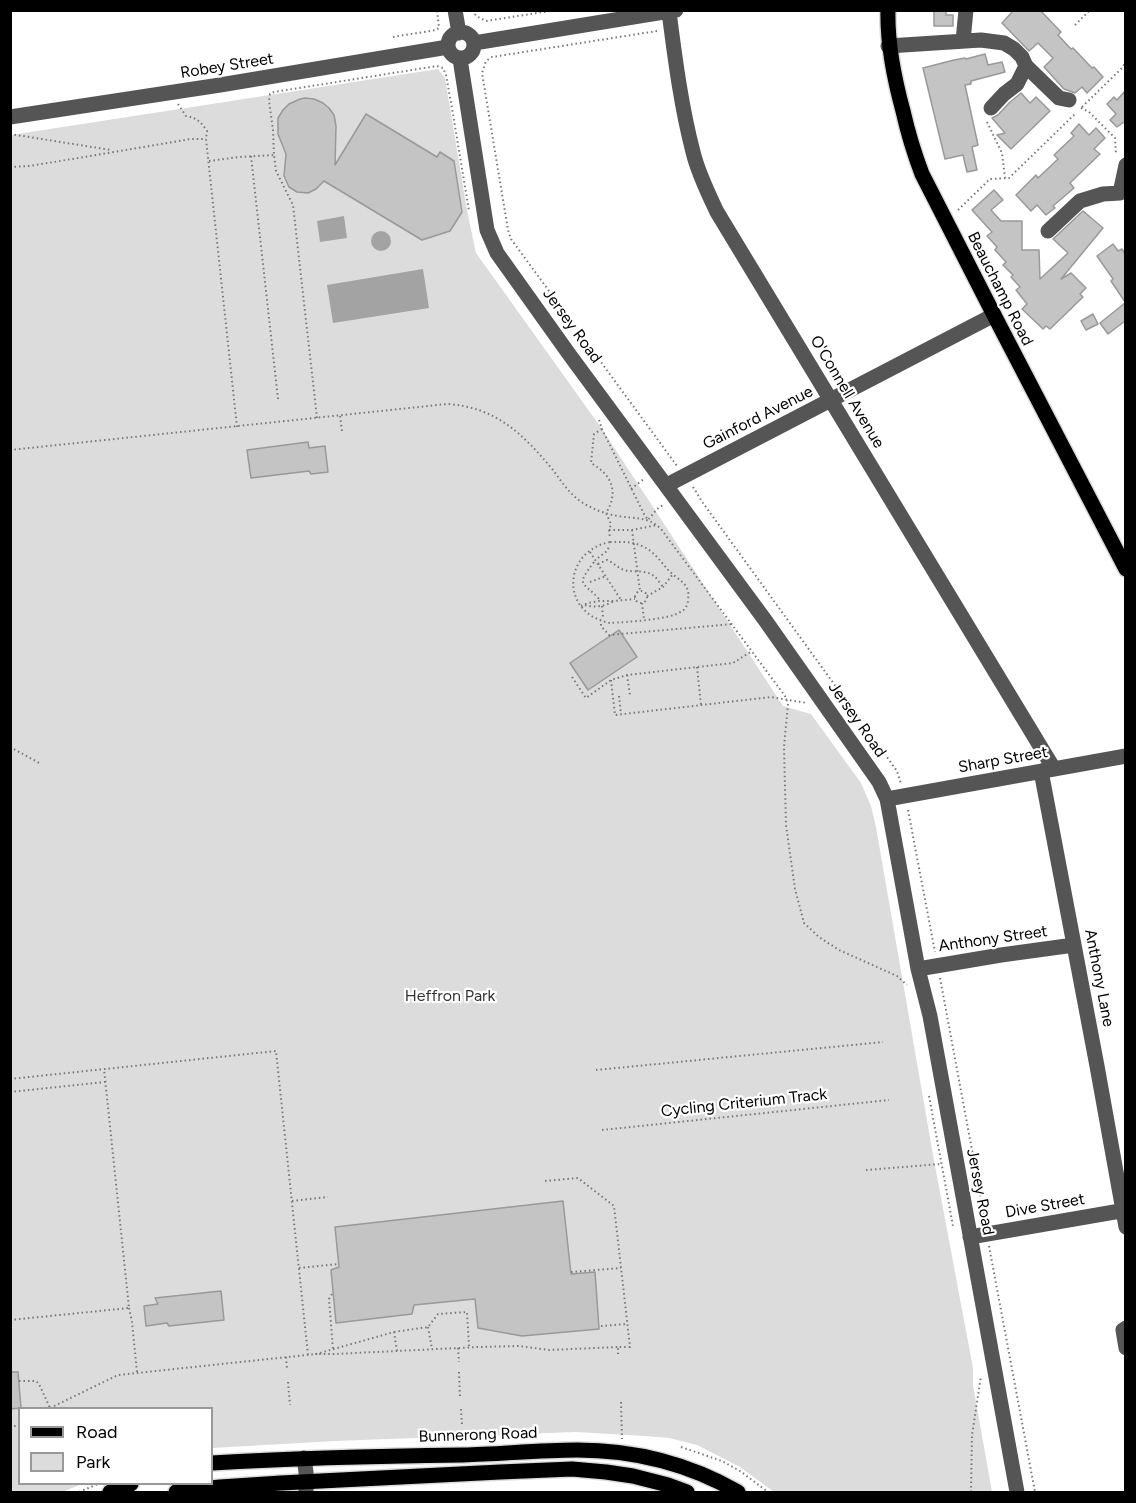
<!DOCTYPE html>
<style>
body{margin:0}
#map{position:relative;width:1136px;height:1503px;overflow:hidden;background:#fff;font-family:Figtree,sans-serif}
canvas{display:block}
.frame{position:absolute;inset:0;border:12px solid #000;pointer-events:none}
.legend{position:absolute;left:18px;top:1407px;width:195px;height:78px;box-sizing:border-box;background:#fff;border:2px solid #999;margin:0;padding:8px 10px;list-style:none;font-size:18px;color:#000}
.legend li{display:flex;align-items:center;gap:12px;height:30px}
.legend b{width:30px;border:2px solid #999}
</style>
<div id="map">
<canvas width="1136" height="1503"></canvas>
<div class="frame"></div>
<ul class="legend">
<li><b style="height:8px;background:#000"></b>Road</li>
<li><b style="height:16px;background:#dcdcdc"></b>Park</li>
</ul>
</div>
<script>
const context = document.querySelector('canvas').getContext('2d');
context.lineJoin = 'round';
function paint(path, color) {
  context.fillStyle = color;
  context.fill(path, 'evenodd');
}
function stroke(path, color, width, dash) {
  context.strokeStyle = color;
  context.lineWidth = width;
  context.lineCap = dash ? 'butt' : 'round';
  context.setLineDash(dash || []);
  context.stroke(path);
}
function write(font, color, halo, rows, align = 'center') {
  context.font = font + ' Figtree,sans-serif';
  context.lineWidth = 4.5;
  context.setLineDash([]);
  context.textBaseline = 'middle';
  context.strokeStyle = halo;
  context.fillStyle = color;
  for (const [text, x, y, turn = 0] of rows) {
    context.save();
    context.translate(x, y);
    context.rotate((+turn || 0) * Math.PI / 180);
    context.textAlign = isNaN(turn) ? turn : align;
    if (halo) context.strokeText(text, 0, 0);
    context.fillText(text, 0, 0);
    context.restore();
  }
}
const green = new Path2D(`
 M438,69L445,78L467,210L476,253L602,429L783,706L811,714L861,783L871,806L876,827L933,1155L973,1368V1385L992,1492H774L740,1467L697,1445L669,1438L645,1436L576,1432L335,1441L212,1448V1408H20V1484H82L62,1492H11V135Z`);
const water = new Path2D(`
 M344,216L347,238L320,242L317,221Z
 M371 241a10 10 0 1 1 20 0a10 10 0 1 1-20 0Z
 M423,269L429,308L333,323L327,285Z`);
const building = new Path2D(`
 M934,10H946V15H953V26H934Z
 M1014,10H1040L1061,32L1058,35L1071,49L1073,48L1092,68L1094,67L1103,77L1087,93L1082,87L1075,93L1064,89L1044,67L1053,58L1038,43L1029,51L1002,23Z
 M985,54L988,65L1002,62L1005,72L971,81V84L965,85L978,145L972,147L977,170L967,172L963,155L945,159L923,68L954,60L965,58L966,59Z
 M1125,91V124L1124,122L1117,127L1110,120L1116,114L1107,104L1114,97L1117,100Z
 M1021,93L1030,103L1036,97L1050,111L1011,149L997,135L1005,133L992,118L998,115L1009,103Z
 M305,98L314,99L323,103L329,108L334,115L336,126L335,165L366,114L437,157L440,152L454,161L462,212L450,231L422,240L324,181L316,189L308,193L297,192L289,187L284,176L286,154L278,134V118L283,110L289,104L300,99Z
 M1079,124L1089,135L1096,128L1105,138L1094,149L1100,154L1070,183L1074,188L1053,206L1055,208L1046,215L1037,205L1031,211L1016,195L1036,175L1038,178L1058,159L1054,155L1074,136L1071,133Z
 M994,190L1003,200L991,210L1001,221H1022V250H1039L1040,279L1068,253L1053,239L1083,211L1103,228L1061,279L1071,273L1086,288L1080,294L1083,297L1050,329L1046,326L1043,329L1022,309L1027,304L1016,290L1020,287L1011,277L1013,275L1003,265L1006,262L995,250L997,247L987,236L992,232L972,210Z
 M1113,244L1118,251L1122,249L1125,254V302L1111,281L1113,279L1097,256Z
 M1125,303V321L1108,334L1100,323Z
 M1093,314L1098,324L1086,330L1081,321Z
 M308,442L309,448L325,446L328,472L311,474L309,471L251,478L247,450Z
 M619,630L637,657L588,690L570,663Z
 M563,1201L571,1274L595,1272L599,1329L522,1336L478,1328L475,1299L414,1305L412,1314L336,1323L331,1270L339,1267L335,1227Z
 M221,1291L224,1320L169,1326L167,1323L146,1326L144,1306L158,1304L155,1298Z
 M10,1372H18L21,1408L10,1409Z`);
const path = new Path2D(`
 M473,10L476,16L486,21L556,10
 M1121,10L1126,14
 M1075,25L1090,10
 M657,31L492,57L486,61L482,73L508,230L511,239L677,466
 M393,37L436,30L439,28L437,10
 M178,104L186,116C197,118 201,122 207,131L206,139L237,427
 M1082,107L1123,67L1126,61
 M1081,108L1089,112L1115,138L1116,155
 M987,122L1002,153L1005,178
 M10,134L111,150
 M251,156L278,399
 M209,161L239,157L274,155
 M10,167L30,166L191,139H206
 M958,210L990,179L1009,178L1076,113
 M340,416L342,431
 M317,418L293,205L276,171L274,155L273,130L269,101L270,94L274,92L437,66L443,68L446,75L453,114L469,211
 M599,420L602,429L644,514L648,520L657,509L663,505
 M602,429L594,434L591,463C612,475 619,492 606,513L611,524L609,530L610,538
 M10,450L447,404C496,407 523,434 553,470C561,481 569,493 580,501C592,509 605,514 618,516C635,519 648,516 661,529L785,696L788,704L784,747L786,825L795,889L804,923L819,937L839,950L897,976L907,985
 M693,487L703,503L897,771L901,784
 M631,489L645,478
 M609,530H632L657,525
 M632,530L640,591
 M610,542C622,542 631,541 642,546C654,551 661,562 669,571C678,580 691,584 688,599C688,604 686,609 682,611C671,620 625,622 610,623C559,613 563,551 610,542Z
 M590,552L621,600
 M598,558L607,551L610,545
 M594,562C575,587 583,581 599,599
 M598,564L607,560C614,563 618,568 624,570C634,573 645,569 654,576C657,578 660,584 663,587
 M590,582L606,576
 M635 597a6 6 0 1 1 12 0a6 6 0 1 1-12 0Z
 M647,596L663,587L673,574
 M642,603L644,620
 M585,605C594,608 606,606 614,601
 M581,606L588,603L599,601H614L635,599
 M602,606L603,618
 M601,624V626L609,635L733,624
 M697,667L701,705
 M627,675L630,695
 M572,677L586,698L611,680L627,675L733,663L752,651
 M611,680L615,715L771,697L807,703
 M619,696L621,714
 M10,747L41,764
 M908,810L935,952
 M940,978L985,1220
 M596,1070L883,1042
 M10,1079L276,1051L308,1355
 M10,1092L105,1082
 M929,1096L953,1226
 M602,1130L889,1100
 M866,1170L941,1164
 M545,1181L578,1178L614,1206L630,1347H618V1354
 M292,1201L328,1197
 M989,1246L1035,1492
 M299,1268L339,1264
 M571,1272L621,1268
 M332,1294L329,1299L333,1350
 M129,1308L132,1322L137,1372
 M10,1320L129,1308L104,1069
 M601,1326L627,1324
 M428,1327L432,1349
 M394,1332L428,1327L438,1314L467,1312L469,1346
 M458,1348L459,1362
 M397,1351L394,1332L316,1354H335L479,1347L519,1346L549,1350L618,1347
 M286,1357L287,1369
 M459,1372L460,1398
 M19,1381H36L39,1384L50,1408
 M288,1382L290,1405
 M621,1402L622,1439
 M50,1408L118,1375L316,1354
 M461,1409L462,1425
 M10,1428L20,1424
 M681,1447L722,1461L740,1471L768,1492
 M79,1492L98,1484
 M971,1492L972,1435L981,1376`);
const minor = new Path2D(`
 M455,10L459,33
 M669,12C675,58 681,106 693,152C698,173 708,193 717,212L1054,769
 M448 45a13 13 0 1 1 26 0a13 13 0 1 1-26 0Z
 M963,41L966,10
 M474,43L676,10
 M888,46L981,40L1004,43L1014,49L1022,57L1026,66L1017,84L1004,94L991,108
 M460,59L487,230L497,253L569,354L765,620L879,782L887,799L918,969L930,1016L1017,1492
 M1026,66L1059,98L1069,100
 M10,117L220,85L448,47
 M1120,193L1126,165
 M1048,231L1080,201L1103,194L1120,193
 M667,485L994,315
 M1041,771L1097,1066L1126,1227
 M887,799L1126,756
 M918,969L1001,955L1074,945
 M970,1237L1126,1210
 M1126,1328L1123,1330L1126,1348
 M304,1458L306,1472V1492`);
const major = new Path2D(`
 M888,10C887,45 894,78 903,111C908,133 914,153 922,174L994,315L1126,569
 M212,1463C295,1458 379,1456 463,1455C501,1454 539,1450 577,1450C633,1450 689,1464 738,1492
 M110,1492L131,1484
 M176,1492L220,1487L281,1483L500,1472L572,1469L606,1472L633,1476L668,1485L687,1492`);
const streetNames = [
 ["Robey Street",227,66,-9],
 ["Beauchamp Road",1000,289,63],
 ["Jersey Road",572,326,54],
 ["O'Connell Avenue",847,392,59],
 ["Gainford Avenue",758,418,-27],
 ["Jersey Road",857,720,55],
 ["Sharp Street",1003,760,-10],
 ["Anthony Street",993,939,-8],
 ["Anthony Lane",1099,978,79],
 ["Cycling Criterium Track",744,1103,-6],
 ["Jersey Road",980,1192,79],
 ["Dive Street",1045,1206,-10],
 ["Bunnerong Road",478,1435,-2]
];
const parkNames = [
 ["Heffron Park",450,996]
];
paint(green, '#dcdcdc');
paint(water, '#a3a3a3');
paint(building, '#c4c4c4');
stroke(building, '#999', 1.5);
stroke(major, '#dbdbdb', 18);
stroke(path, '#777', 2, [1.5, 3]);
stroke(minor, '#555', 15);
stroke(major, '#000', 15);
write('16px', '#000', '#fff', streetNames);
write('16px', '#333', '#fff', parkNames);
</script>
